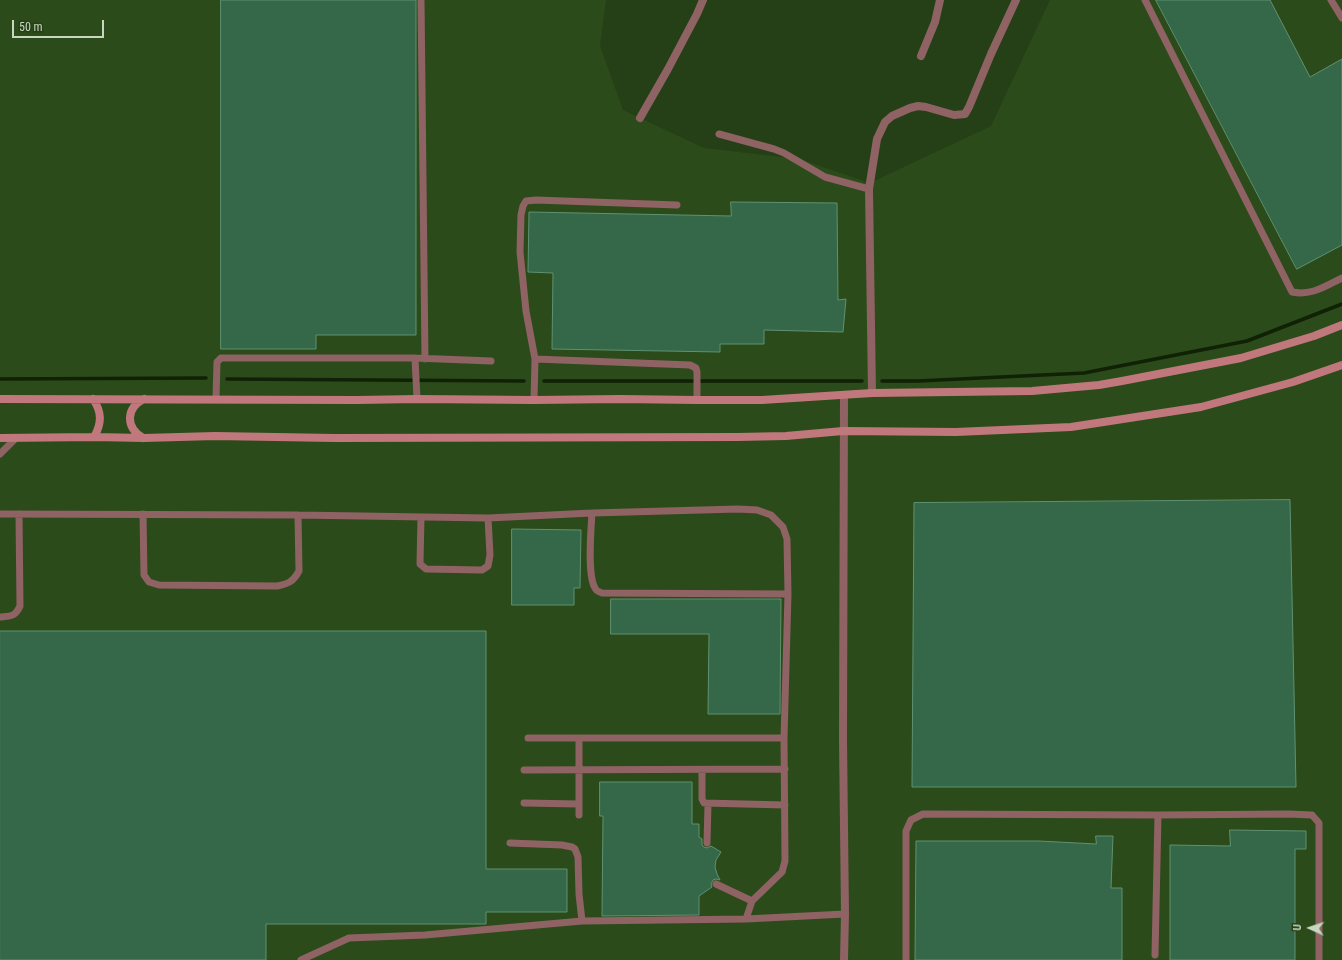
<!DOCTYPE html>
<style>
body{margin:0}
#map{position:relative;width:1342px;height:960px;overflow:hidden;background:#254016;font-family:"Roboto Condensed",sans-serif}
canvas{display:block}
.north{position:absolute;left:1290px;top:908px;width:40px;height:40px;-webkit-text-stroke:3px #254016;paint-order:stroke;rotate:273deg;font-size:11px;font-weight:700;line-height:16px;text-align:center;color:#c7d7bf}
.north::after{content:'';display:block;margin:auto;width:14px;height:18px;background:#c7d7bf;clip-path:polygon(50% 0,100% 100%,50% 72%,0 100%)}
.scale{position:absolute;left:12px;top:20px;width:92px;height:18px;box-sizing:border-box;border:2px solid #c7d7bf;border-top:0;padding-left:5px;font-size:12px;line-height:14px;white-space:nowrap;color:#c7d7bf;-webkit-text-stroke:3px #254016;paint-order:stroke}
</style>
<div id="map">
<canvas width="1342" height="960"></canvas>
<div class="north">U</div>
<div class="scale">50 m</div>
</div>
<script>
const context = document.querySelector('canvas').getContext('2d');
context.lineJoin = 'round';
function paint(path, color) {
  context.fillStyle = color;
  context.fill(path, 'evenodd');
}
function stroke(path, color, width, dash) {
  context.strokeStyle = color;
  context.lineWidth = width;
  context.lineCap = dash ? 'butt' : 'round';
  context.setLineDash(dash || []);
  context.stroke(path);
}
const built = new Path2D(`
 M0,0H606L600,46L623,110L704,148L799,159L870,183L991,126L1050,0H1342V960H0Z`);
const stream = new Path2D(`
 M0,379L206,378
 M227,379L524,381
 M544,381H862
 M882,381H918L1084,373L1247,341L1342,304`);
const building = new Path2D(`
 M221,0H416V335H316V349H221Z
 M1156,0H1270L1310,77L1342,59V245L1297,269Z
 M731,202L837,203L838,300L846,299L843,332L764,330V344H720V352L552,349L553,273L528,272L529,212L731,216Z
 M1290,500L1296,787H912L914,503Z
 M512,529L581,530L580,588H574V605H512Z
 M611,599H781L780,714H708L709,634H611Z
 M0,631H486V869H567V912H486V924H266V960H0Z
 M600,782H692V824H699V837L702,839V845L704,847L707,848L711,846L721,852L716,860L715,867L717,874L720,880L716,879L713,880L711,884L712,887L699,896V915L602,916L603,816H600Z
 M1230,830L1306,831V849H1295V960H1170V845L1230,846Z
 M1096,836H1113L1111,888H1122V960H915L916,841H1039L1096,844Z`);
const lane = new Path2D(`
 M421,0L425,359
 M1145,0L1292,292C1312,296 1325,286 1342,278
 M1331,0L1342,18
 M719,134L774,149L784,153L825,177L869,189
 M415,358L417,399
 M535,359L690,365L696,368L697,372V400
 M216,399L217,362L221,358H415L491,361
 M534,400L535,359L526,311L520,252L521,215L523,206L526,201L536,200L677,205
 M0,454L16,438
 M592,513C591,529 587,575 595,588C596,591 599,592 602,593L788,594
 M0,514L298,515L488,518L592,513L738,509L757,510L771,515L783,527L787,539L788,594L784,738L785,861L782,872L752,901L746,919
 M143,514L144,575L149,582L159,585L277,586C288,584 293,582 299,571L298,515
 M421,517L420,564L426,569L482,570L488,566L490,555L488,518
 M0,617C11,616 15,617 20,606L19,514
 M528,738H784
 M579,738V815
 M524,770L785,769
 M702,770V799L704,803L785,805
 M524,803L579,804
 M510,843L562,845L572,847L575,849L578,857L579,894L582,921
 M707,843L708,804
 M716,884L752,901
 M1155,955L1158,815
 M301,960L349,938L425,935L582,921L746,919L845,914
 M906,960V831L911,820L923,814L1158,815L1288,814L1312,815L1319,823V960`);
const street = new Path2D(`
 M921,56L935,22L940,0
 M640,118L668,69L697,14L703,0
 M872,393L869,189L877,139L885,122L892,116L910,108L918,106L926,107L954,115L965,114L969,107L991,54L1016,0
 M844,960L845,914L843,740L844,395`);
const secondary = new Path2D(`
 M0,399L357,400L417,399L534,400L620,399L697,400H762L872,393L1032,391L1099,385L1122,381L1241,358L1314,336L1342,325
 M93,399C102,412 102,423 94,437
 M0,438L94,437L144,438L215,436L335,438L737,437L786,436L843,431L956,432L1071,427L1201,407L1293,382L1342,365
 M143,438C125,427 126,408 144,399`);
paint(built, '#2b4b1a');
stroke(stream, '#102106', 3.5);
paint(building, '#356749');
stroke(building, '#5f9272', 1);
stroke(lane, '#8f6264', 7);
stroke(street, '#8f6264', 8);
stroke(secondary, '#c0787d', 8);
</script>
